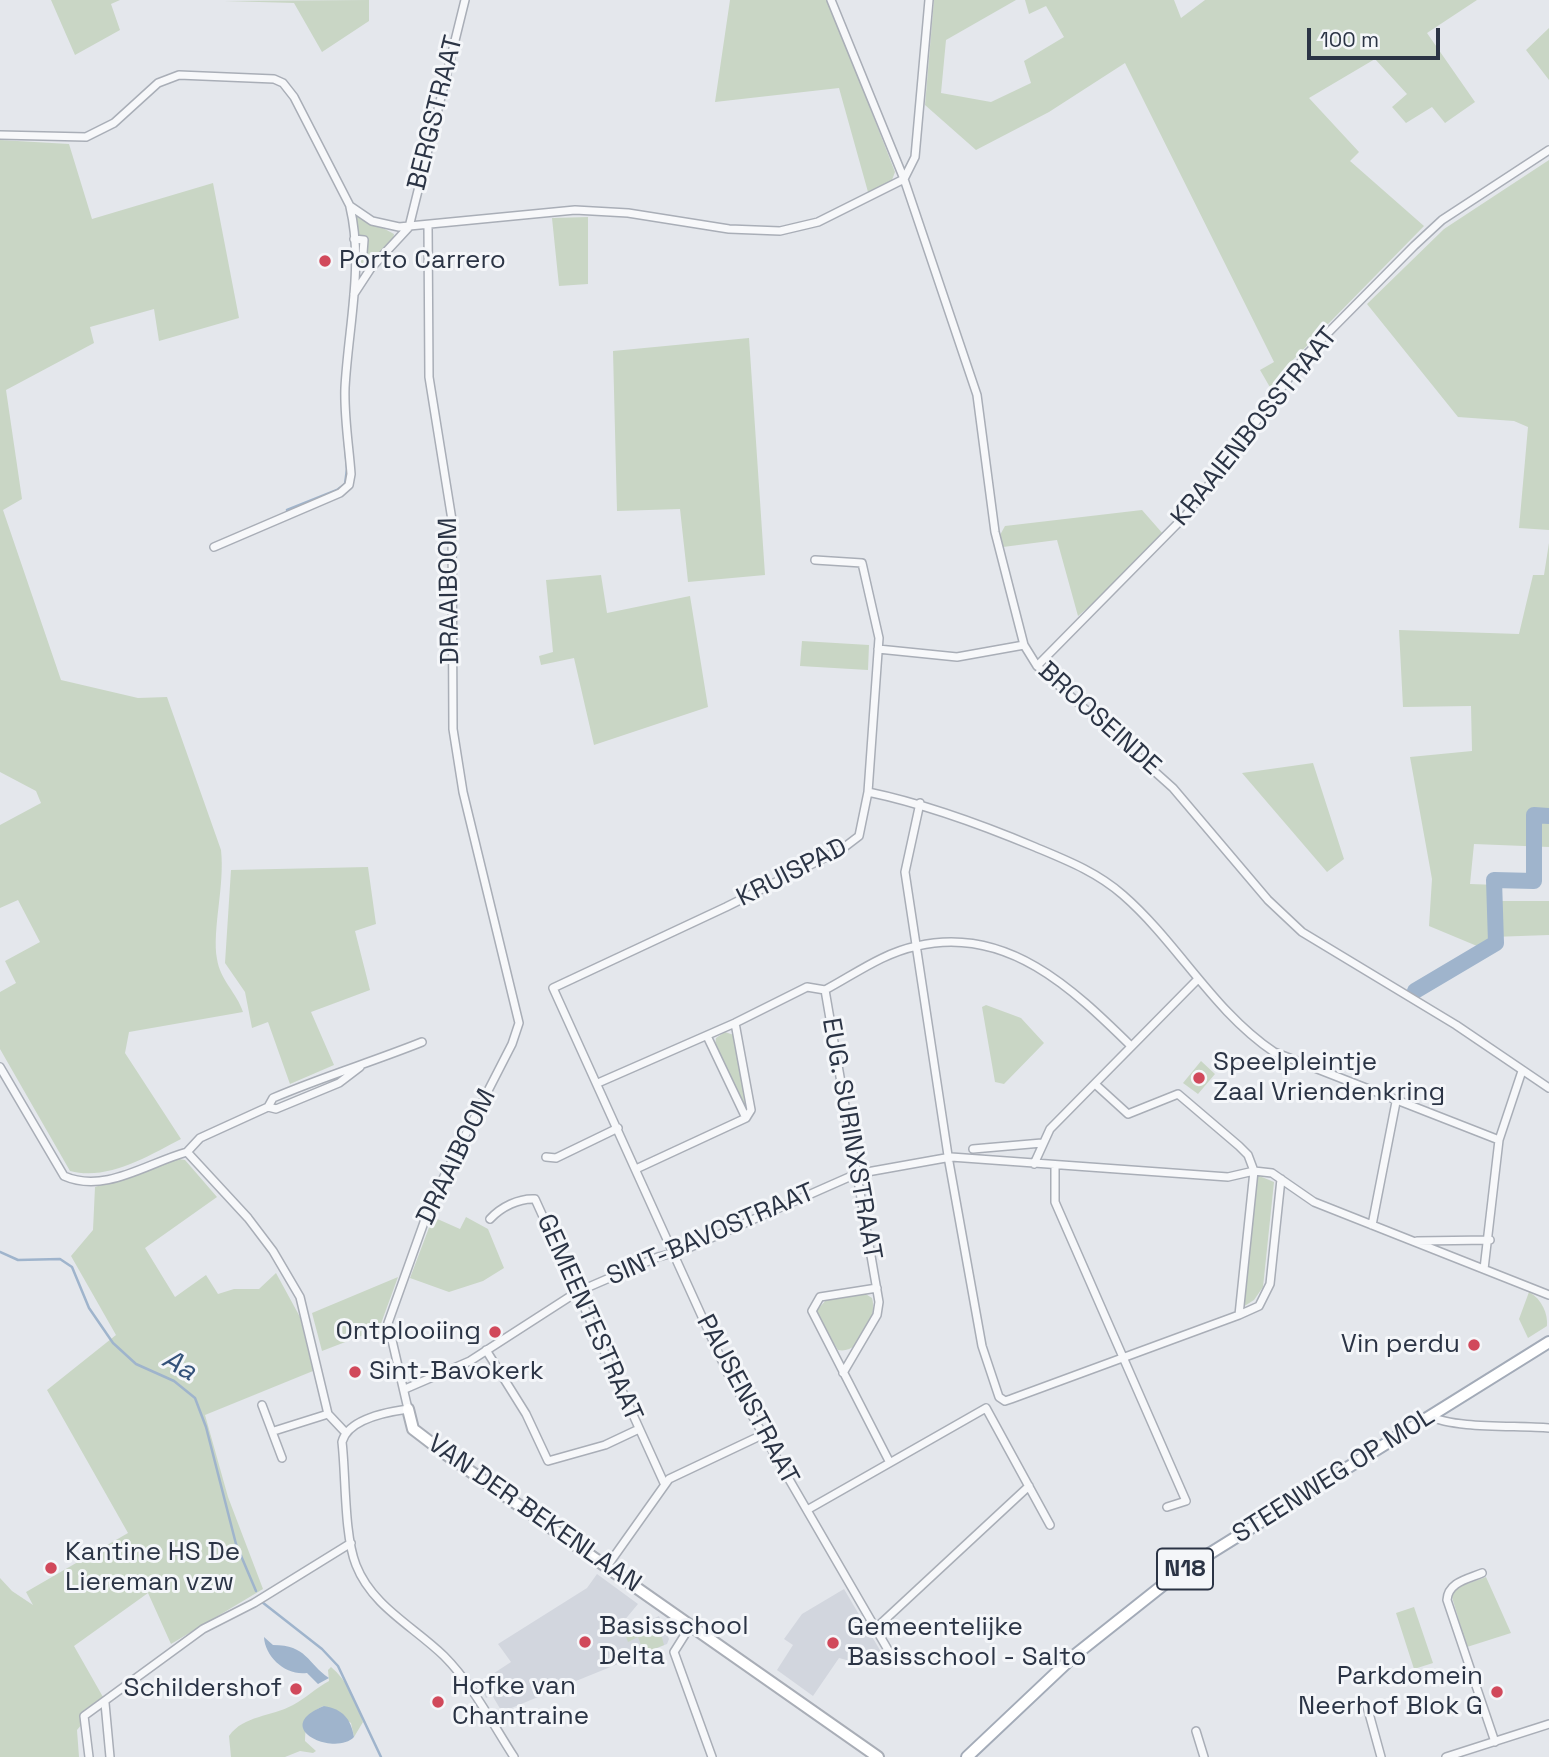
<!DOCTYPE html>
<style>
body{margin:0}
#map{position:relative;width:1549px;height:1757px;overflow:hidden;background:#e4e7ec;font-family:"Space Grotesk",sans-serif}
canvas{display:block}
.scale{position:absolute;left:1307px;top:28px;width:133px;height:32px;box-sizing:border-box;border:4px solid #2b3445;border-top:0;padding-left:9px;font-size:21px;line-height:24px;white-space:nowrap;color:#2b3445;-webkit-text-stroke:5px #f4f6f9;paint-order:stroke}
</style>
<div id="map">
<canvas width="1549" height="1757"></canvas>
<div class="scale">100 m</div>
</div>
<script>
const context = document.querySelector('canvas').getContext('2d');
context.lineJoin = 'round';
function paint(path, color) {
  context.fillStyle = color;
  context.fill(path, 'evenodd');
}
function stroke(path, color, width, dash) {
  context.strokeStyle = color;
  context.lineWidth = width;
  context.lineCap = dash ? 'butt' : 'round';
  context.setLineDash(dash || []);
  context.stroke(path);
}
function write(font, color, halo, rows, align = 'center') {
  context.font = font + ' "Space Grotesk",sans-serif';
  context.lineWidth = 6;
  context.setLineDash([]);
  context.textBaseline = 'middle';
  context.strokeStyle = halo;
  context.fillStyle = color;
  for (const [text, x, y, turn = 0] of rows) {
    context.save();
    context.translate(x, y);
    context.rotate((+turn || 0) * Math.PI / 180);
    context.textAlign = isNaN(turn) ? turn : align;
    if (halo) context.strokeText(text, 0, 0);
    context.fillText(text, 0, 0);
    context.restore();
  }
}
const built = new Path2D(`
 M597,1574L638,1604L618,1628L620,1635L659,1616L669,1639L667,1644L576,1681L570,1679L562,1687L502,1712L492,1695L486,1698L479,1683L511,1662L498,1644L587,1588Z
 M844,1589L881,1652L854,1667L850,1661L839,1658L813,1696L777,1670L793,1645L784,1639L802,1614Z`);
const green = new Path2D(`
 M51,0H120L111,4L120,30L75,55Z
 M369,0V21L322,52L294,3L224,1Z
 M730,0H828L895,172L892,180L868,192L839,88L715,102Z
 M934,0H1016L946,40L941,93L991,102L1031,83L1024,61L1064,37L1046,6L1029,14L1025,0H1174L1181,18L1205,0H1477L1427,33L1475,102L1445,123L1432,107L1406,123L1392,107L1407,94L1375,59L1309,98L1359,152L1350,161L1424,226L1287,366L1271,389L1260,370L1274,362L1125,63L1049,112L976,150L925,105Z
 M1549,28V80L1526,50Z
 M0,140L69,144L92,219L213,183L239,318L159,341L154,309L90,327L94,343L6,390L22,499L3,510L61,680L138,698L167,697L221,850C225,886 212,929 217,959C220,980 237,993 243,1012L129,1032L125,1053L181,1139C148,1156 108,1181 70,1171L0,1049V992L16,983L5,961L40,942L18,900L0,908V825L41,803L36,791L0,772Z
 M1549,160V530L1519,528L1528,427L1514,421L1458,417L1367,304L1444,229Z
 M353,212L394,234L393,241L365,266L357,263Z
 M588,217V284L559,286L552,218Z
 M749,338L765,575L688,582L680,509L617,511L613,351Z
 M1142,510L1164,535L1122,579L1078,616L1057,540L1003,547L1000,535L1005,526Z
 M1549,543V847L1474,844L1470,884L1498,885V901H1549V935L1492,937L1489,945L1477,946L1429,926L1432,879L1410,757L1472,751L1471,706L1403,707L1399,630L1519,634L1533,575H1544Z
 M601,575L607,613L690,596L708,707L594,745L574,658L541,665L539,656L553,652L546,580Z
 M802,641L869,645L868,670L800,666Z
 M1313,763L1344,859L1327,872L1242,773Z
 M368,867L376,924L355,931L370,990L311,1012L334,1065L290,1084L268,1022L252,1028L245,992L225,963L231,870Z
 M986,1005L1021,1018L1044,1043L1004,1084L995,1082L982,1007Z
 M725,1032L734,1035L746,1108L715,1045L716,1038Z
 M1201,1061L1215,1074L1198,1094L1183,1083Z
 M179,1159L185,1160L217,1197L145,1248L175,1297L206,1275L218,1294L234,1289H259L276,1273L300,1317L313,1371L205,1415L228,1497L263,1589L171,1644L148,1593L74,1646L103,1697L84,1710L82,1724L77,1730L79,1757H0V1578L12,1591L33,1605L26,1592L128,1533L47,1390L116,1335L71,1256L93,1230L95,1187Z
 M1257,1175L1274,1182L1263,1287L1254,1300L1243,1307Z
 M433,1217L460,1229L466,1217L488,1229L504,1268L483,1281L449,1292L410,1278Z
 M398,1277L379,1329L322,1351L312,1313Z
 M1529,1292C1542,1299 1548,1314 1547,1326L1528,1338L1519,1319Z
 M864,1293L872,1298C878,1317 860,1355 838,1350L817,1317V1310L828,1298Z
 M1486,1577L1511,1633L1467,1647L1451,1594L1458,1587Z
 M1414,1607L1433,1663L1414,1669L1396,1613Z
 M657,1620L664,1645L644,1653L638,1637L628,1642L625,1634Z
 M331,1667C346,1679 358,1703 363,1722L354,1737L351,1723L324,1706C306,1713 306,1722 305,1741L316,1751L313,1753L300,1751L285,1757H231L229,1736C244,1715 271,1717 293,1705C306,1698 316,1688 329,1681L328,1670Z`);
const water = new Path2D(`
 M264,1637L273,1645C307,1645 307,1663 329,1678L318,1684L307,1673C286,1676 265,1657 264,1637Z
 M324,1706C343,1709 351,1719 354,1737C335,1757 269,1728 324,1706Z`);
const stream = new Path2D(`
 M287,510L337,490L345,484L347,469L344,433
 M0,1252L18,1260L60,1259L72,1267L89,1308L113,1343L136,1364L174,1381L195,1398L206,1427L236,1544L256,1591
 M262,1602L322,1649L338,1666L381,1757`);
const river = new Path2D(`
 M1415,991L1496,943L1494,880L1534,881V815L1549,816`);
const street = new Path2D(`
 M831,0L904,179L977,395L995,532L1024,645L1037,666L1173,788L1268,900L1302,932L1456,1025L1549,1088
 M0,135L86,137L114,123L158,83L179,75L274,79L283,83L294,97L350,206L372,221L399,227L575,210L628,213L729,229L780,231L818,222L904,179
 M904,179L915,157L929,0
 M428,225L429,377L452,520L453,729L463,792L519,1023L512,1044L432,1200L388,1323L408,1409C386,1412 348,1419 342,1442C346,1476 344,1535 356,1565C372,1606 413,1626 444,1656C472,1684 492,1723 514,1757
 M354,239L364,240L363,253
 M354,294L371,268L409,227L465,0
 M214,547L340,493L349,485L351,474C349,446 344,417 345,388C348,329 364,265 350,207
 M815,560L862,563L879,638L868,792L859,836L842,849L726,907L553,988L728,1374L895,1662
 M878,649L957,657L1024,645
 M1037,666L1186,515L1307,354L1414,246L1442,220L1549,150
 M868,792C926,804 980,824 1035,847C1066,860 1097,872 1123,895C1178,943 1213,1011 1274,1052L1499,1140
 M920,803L905,872L949,1162L982,1346L999,1397L1005,1401L1011,1399L1239,1315
 M825,990L879,1302L877,1315L843,1373
 M707,1036L746,1118
 M0,1067L64,1176C105,1194 147,1163 187,1152
 M598,1083L735,1023L807,987L825,990C855,974 883,953 917,946C1007,925 1073,989 1131,1046
 M1095,1084L1128,1114L1178,1094L1239,1146L1248,1155L1254,1171L1239,1315L1259,1306L1270,1284L1281,1179
 M268,1107L273,1098C322,1077 372,1062 422,1042
 M973,1149L1042,1143
 M187,1152L248,1218L273,1251L300,1297L328,1414L345,1432
 M187,1152L200,1138L268,1107L276,1109L339,1083L360,1067
 M546,1157L556,1158L618,1128
 M1034,1164L1050,1129L1197,980
 M1055,1165V1202L1186,1501L1167,1507
 M636,1169L746,1118L751,1110L735,1023
 M490,1219C501,1207 519,1198 535,1199L664,1483
 M1372,1225L1396,1102
 M1417,1241L1490,1240
 M1484,1269L1499,1140L1522,1071
 M877,1288L820,1297L812,1311L889,1461
 M486,1350L526,1414L548,1461L605,1445L639,1429
 M405,1389L470,1361L577,1292L658,1257L684,1250L856,1174L951,1157L1228,1177L1254,1171L1272,1173L1314,1202L1549,1295
 M262,1405L282,1458
 M1430,1416C1454,1429 1518,1425 1549,1428
 M274,1431L328,1414
 M807,1510L986,1408L1050,1525
 M608,1565L669,1479L762,1435
 M1482,1573C1468,1579 1448,1582 1447,1600L1495,1742
 M691,1625L674,1652L712,1757
 M876,1628L1029,1486
 M105,1703L110,1757
 M1367,1706L1381,1757
 M1196,1731L1204,1757
 M89,1757L84,1716L203,1629L254,1603L351,1543
 M1446,1757L1549,1724`);
const secondary = new Path2D(`
 M408,1409L413,1429L447,1455L878,1757`);
const primary = new Path2D(`
 M967,1757L1075,1655L1177,1574L1549,1342`);
const markers = [
 [325,261,7,"#d1495b"],
 [1199,1078,7,"#d1495b"],
 [495,1332,7,"#d1495b"],
 [1474,1345,7,"#d1495b"],
 [355,1372,7,"#d1495b"],
 [51,1568,7,"#d1495b"],
 [585,1642,7,"#d1495b"],
 [833,1643,7,"#d1495b"],
 [296,1689,7,"#d1495b"],
 [1497,1692,7,"#d1495b"],
 [438,1702,7,"#d1495b"]
];
const shields = [
 [1185,1569,56]
];
const shieldNames = [
 ["N18",1185,1569]
];
const streetNames = [
 ["BERGSTRAAT",436,113,-76],
 ["KRAAIENBOSSTRAAT",1255,427,-51],
 ["DRAAIBOOM",450,591,-91],
 ["BROOSEINDE",1099,719,42],
 ["KRUISPAD",792,873,-27],
 ["EUG. SURINXSTRAAT",851,1139,80],
 ["DRAAIBOOM",457,1157,-64],
 ["SINT-BAVOSTRAAT",711,1235,-23],
 ["GEMEENTESTRAAT",589,1318,66],
 ["PAUSENSTRAAT",747,1400,62],
 ["STEENWEG OP MOL",1334,1476,-32],
 ["VAN DER BEKENLAAN",534,1514,35]
];
const poiNames = [
 ["Porto Carrero",339,261],
 ["Speelpleintje",1213,1063],
 ["Zaal Vriendenkring",1213,1093],
 ["Ontplooiing",481,1332,"right"],
 ["Vin perdu",1460,1345,"right"],
 ["Sint-Bavokerk",369,1372],
 ["Kantine HS De",65,1553],
 ["Liereman vzw",65,1583],
 ["Basisschool",599,1627],
 ["Delta",599,1657],
 ["Gemeentelijke",847,1628],
 ["Basisschool - Salto",847,1658],
 ["Parkdomein",1483,1677,"right"],
 ["Neerhof Blok G",1483,1707,"right"],
 ["Hofke van",452,1687],
 ["Chantraine",452,1717],
 ["Schildershof",282,1689,"right"]
];
const waterNames = [
 ["Aa",179,1366,30]
];
paint(built, '#d2d6de');
paint(green, '#c9d6c5');
paint(water, '#9fb4cc');
stroke(stream, '#9fb4cc', 2.5);
stroke(river, '#9fb4cc', 16);
stroke(street, '#a9aeb7', 10);
stroke(secondary, '#a9aeb7', 14);
stroke(primary, '#a3abb8', 14);
stroke(street, '#f7f8fa', 7);
stroke(secondary, '#fff', 10);
stroke(primary, '#fff', 10);
for (const [x, y, r, color] of markers) {
  const dot = new Path2D();
  dot.arc(x, y, r, 0, 2 * Math.PI);
  context.fillStyle = color;
  context.fill(dot);
  stroke(dot, '#f4f6f9', 2.5);
}
for (const [x, y, w] of shields) {
  const box = new Path2D();
  box.roundRect(x - w / 2, y - 20.5, w, 41, 5);
  context.fillStyle = '#f4f6f9';
  context.fill(box);
  stroke(box, '#2b3445', 2);
}
write('bold 24px', '#2b3445', null, shieldNames);
write('26px', '#2b3445', '#f4f6f9', streetNames);
write('26px', '#2b3445', '#f4f6f9', poiNames, 'left');
write('italic 28px', '#34527a', '#f4f6f9', waterNames);
</script>
